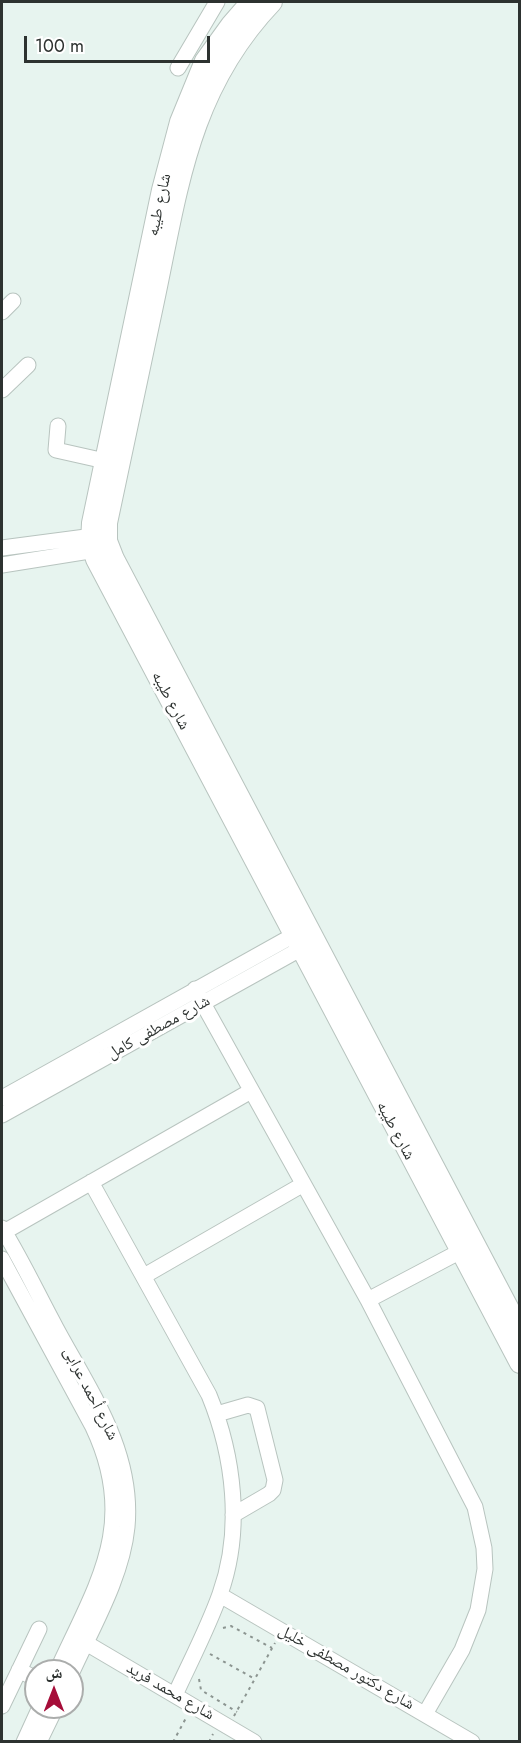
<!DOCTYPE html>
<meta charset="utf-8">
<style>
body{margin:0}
#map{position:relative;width:521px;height:1743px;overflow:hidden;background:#e7f4ef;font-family:Jost,"Noto Naskh Arabic",sans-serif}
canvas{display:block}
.frame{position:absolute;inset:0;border:3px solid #2d3230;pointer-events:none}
.north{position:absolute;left:24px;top:1659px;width:60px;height:60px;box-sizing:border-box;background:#fff;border:2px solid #abadac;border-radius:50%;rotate:0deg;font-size:16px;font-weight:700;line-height:24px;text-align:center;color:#2d3230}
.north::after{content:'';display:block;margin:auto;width:21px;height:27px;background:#a60d39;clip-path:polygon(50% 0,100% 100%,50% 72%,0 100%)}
.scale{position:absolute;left:24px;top:36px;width:186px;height:27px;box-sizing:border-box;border:3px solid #2d3230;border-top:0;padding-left:8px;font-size:18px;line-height:21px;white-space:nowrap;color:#2d3230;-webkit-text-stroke:4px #fff;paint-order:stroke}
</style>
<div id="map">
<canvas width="521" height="1743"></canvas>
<div class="frame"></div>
<div class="north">ش</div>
<div class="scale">100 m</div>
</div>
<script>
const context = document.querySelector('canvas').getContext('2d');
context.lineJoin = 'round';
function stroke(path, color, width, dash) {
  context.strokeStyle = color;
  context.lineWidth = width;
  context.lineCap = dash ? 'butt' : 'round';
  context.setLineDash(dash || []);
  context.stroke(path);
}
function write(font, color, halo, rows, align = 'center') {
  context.font = font + ' Jost,"Noto Naskh Arabic",sans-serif';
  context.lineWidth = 6;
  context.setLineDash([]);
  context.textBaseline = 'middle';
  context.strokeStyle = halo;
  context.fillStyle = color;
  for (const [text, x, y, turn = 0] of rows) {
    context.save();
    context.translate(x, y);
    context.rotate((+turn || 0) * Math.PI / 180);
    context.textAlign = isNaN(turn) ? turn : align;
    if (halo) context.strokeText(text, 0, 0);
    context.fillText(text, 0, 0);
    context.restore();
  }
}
const path = new Path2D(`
 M223,1628L231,1626L272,1648
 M210,1654L255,1679
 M199,1679L201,1690L237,1712
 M234,1716L275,1643
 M173,1742L186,1718
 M209,1742L213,1734`);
const minor = new Path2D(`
 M178,68L217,2
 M2,312L13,301
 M2,390L28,365
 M58,426L56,450L105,461
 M2,548L101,535
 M2,565L102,549
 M195,989L368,1300L475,1507L484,1548L485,1569L478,1610L462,1650L425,1714
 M2,1098L303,930
 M2,1115L311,943
 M91,1182L209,1395C234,1456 243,1530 220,1594C208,1628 190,1662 175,1695
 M2,1228C22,1260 38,1295 56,1328C90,1391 134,1452 127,1527C122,1577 93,1626 72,1672
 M4,1232L251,1091
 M2,1259L93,1427C139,1524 97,1583 57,1671
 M144,1276L302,1185
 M368,1300L459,1252
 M217,1414L248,1405L257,1408L275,1480L273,1490L269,1494L233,1515
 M220,1595L472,1742
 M86,1643L254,1742
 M19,1670L36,1679
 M2,1706L39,1629
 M24,1742L40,1707
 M39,1742L56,1707`);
const major = new Path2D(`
 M251,2L231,25L205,61L180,122L162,190L92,523L91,543L96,559L520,1363
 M272,2C189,89 178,187 154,301C139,375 123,449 107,523V541L114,559L520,1330`);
const streetNames = [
 ["شارع طيبه",160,205,-78],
 ["شارع طيبه",170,701,62],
 ["شارع مصطفى كامل",159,1028,-29],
 ["شارع طيبه",395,1131,62],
 ["شارع أحمد عرابى",90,1394,63],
 ["شارع دكتور مصطفى خليل",346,1668,30],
 ["شارع محمد فريد",170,1692,30]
];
stroke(minor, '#b8c4bf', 17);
stroke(major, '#b8c4bf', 22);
stroke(path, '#8c9591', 2, [3, 4.5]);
stroke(minor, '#fff', 15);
stroke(major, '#fff', 20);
write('16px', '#2d3230', '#fff', streetNames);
</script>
